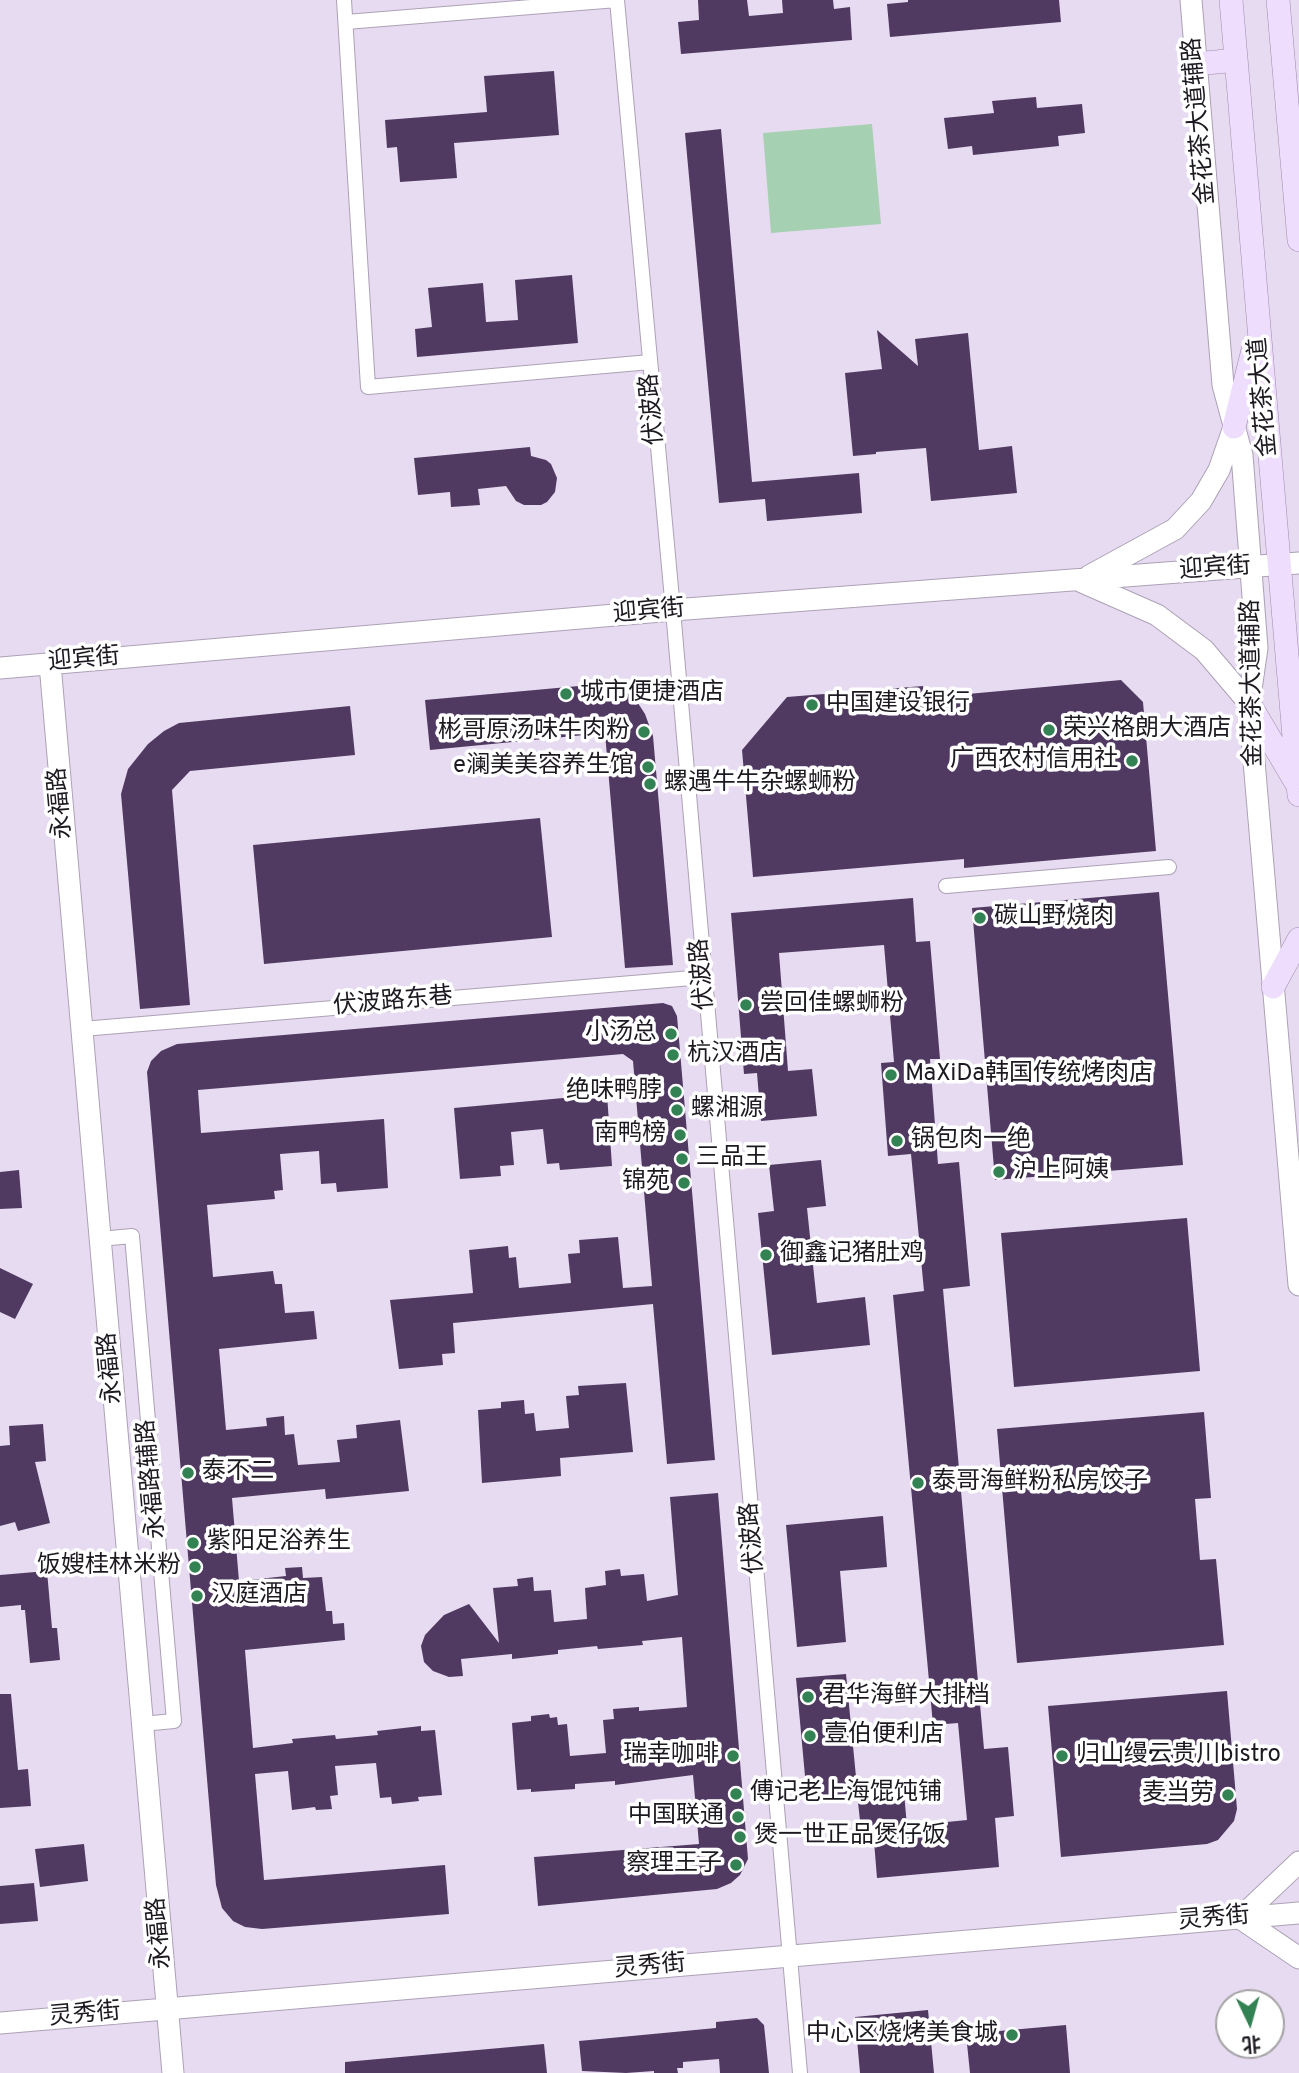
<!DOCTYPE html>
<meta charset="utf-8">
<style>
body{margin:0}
#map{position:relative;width:1299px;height:2073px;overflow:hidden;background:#e7dbf1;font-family:Overpass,"Noto Sans SC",sans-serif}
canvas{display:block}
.north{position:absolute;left:1215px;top:1989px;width:70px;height:70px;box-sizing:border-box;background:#fff;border:2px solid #a5a3a6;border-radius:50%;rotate:175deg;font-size:19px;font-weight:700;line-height:28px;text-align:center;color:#1d1920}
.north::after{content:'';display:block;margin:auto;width:24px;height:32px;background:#328253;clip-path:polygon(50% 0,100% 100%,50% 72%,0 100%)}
</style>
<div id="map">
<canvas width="1299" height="2073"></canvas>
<div class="north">北</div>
</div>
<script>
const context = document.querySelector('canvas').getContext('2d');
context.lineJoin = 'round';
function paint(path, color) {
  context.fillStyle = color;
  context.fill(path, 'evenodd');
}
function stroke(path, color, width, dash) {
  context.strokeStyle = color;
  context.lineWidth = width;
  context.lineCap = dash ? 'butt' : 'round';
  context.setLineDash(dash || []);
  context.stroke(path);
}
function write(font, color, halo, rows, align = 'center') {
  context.font = font + ' Overpass,"Noto Sans SC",sans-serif';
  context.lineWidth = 7;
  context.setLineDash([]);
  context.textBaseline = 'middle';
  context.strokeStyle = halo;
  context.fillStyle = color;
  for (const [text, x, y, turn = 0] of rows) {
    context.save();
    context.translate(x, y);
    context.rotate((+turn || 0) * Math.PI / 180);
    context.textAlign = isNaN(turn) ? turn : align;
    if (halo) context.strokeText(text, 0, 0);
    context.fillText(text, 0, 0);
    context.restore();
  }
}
const green = new Path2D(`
 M872,124L881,224L771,233L763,133Z`);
const building = new Path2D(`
 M698,0H747L749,16L783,13L782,0H833L834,9L850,7L852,40L681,54L678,22L699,20Z
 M908,0H1059L1061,22L890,37L887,4L908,2Z
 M554,71L559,135L454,143L457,178L400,182L397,147L387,148L385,120L487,112L484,76Z
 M1036,97L1037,108L1082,104L1085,133L1058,136L1059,146L973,155L972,146L948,149L944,118L994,113L992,101Z
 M721,129L752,482L859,473L862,513L767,521L765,499L719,503L685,133Z
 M572,275L578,343L417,357L415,329L432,327L428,288L483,283L486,322L518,320L515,280Z
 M877,330L918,366L915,339L968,333L979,450L1012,446L1017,493L931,501L926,448L876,452V454L853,456L845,373L882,369Z
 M530,447L531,456L546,460L551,464L557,478L555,492L547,502L541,505H524L516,501L506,486L478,489L480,505L451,507L450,492L418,495L414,458Z
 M1121,680L1143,702L1156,851L964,868V859L753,877L742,750L787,697L923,686L924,698Z
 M601,684L614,685L634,697L645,714L653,736L673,965L625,968L605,733L430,750L425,700Z
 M350,706L355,755L190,771L172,790L190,1005L140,1009L121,794L128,769L148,744L164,731L179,723Z
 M540,818L552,937L264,964L253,845Z
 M1159,892L1183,1165L995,1180L972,908Z
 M913,898L916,942L930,941L940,1059H930L938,1164L959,1162L970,1286L943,1289L984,1749L1008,1747L1014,1816L995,1818L999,1867L877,1878L873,1829L861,1830L857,1793L807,1798L796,1678L846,1674L857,1787L903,1782L907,1826L967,1820L958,1723L933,1725L927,1659L893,1295L924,1291L911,1154L888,1156L881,1063L894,1062L884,945L779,953L788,1071L812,1069L817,1116L761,1121L757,1073L744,1074L731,913Z
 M663,1003L672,1006L677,1016L715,1460L667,1464L653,1304L453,1323L455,1353L442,1354L443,1365L399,1369L390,1300L473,1293L469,1250L508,1246L509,1258L516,1257L519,1288L571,1283L568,1254L580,1253L579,1240L618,1237L623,1288L652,1286L633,1061L623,1054L198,1090L201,1133L384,1119L388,1188L337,1192L336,1183L321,1184L319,1151L280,1154L283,1190L274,1191L275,1199L207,1205L213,1277L273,1271L275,1284H282L285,1313L314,1311L317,1339L219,1349L226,1430L267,1426L266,1418L284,1416L285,1435L294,1434L298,1465L340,1462L337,1440L357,1438L356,1425L400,1420L409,1491L326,1499L325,1489L232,1498L239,1581L286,1576L285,1568L302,1567L303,1578L322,1577L326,1611H332L333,1624L344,1623L345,1640L245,1650L253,1748L293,1743L292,1739L335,1735L336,1739L378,1735L377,1731L421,1726V1731L435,1730L442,1795L418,1797L419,1801L392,1804L391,1797L380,1798L376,1763L335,1766L338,1795L330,1796L332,1809L316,1810L315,1807L292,1810L288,1771L255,1774L264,1880L445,1865L449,1914L262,1929L245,1927L233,1921L222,1908L216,1885L147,1072L151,1061L161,1051L177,1044Z
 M607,1094L612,1166L560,1170L559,1163L547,1164L543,1129L511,1132L514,1165L500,1166L501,1176L460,1179L454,1108Z
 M821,1160L826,1206L807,1208L817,1303L865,1297L870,1345L772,1355L758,1213L774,1211L769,1165Z
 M19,1170L22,1208L0,1209V1172Z
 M1187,1218L1200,1371L1014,1387L1001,1233Z
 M0,1268L33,1284L15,1319L0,1312Z
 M626,1383L633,1452L560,1458L561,1476L482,1483L478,1410L501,1408V1402L524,1400L525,1414L534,1413L536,1431L569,1428L566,1396L579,1395L578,1386Z
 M1204,1412L1211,1498L1195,1499L1200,1560L1216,1559L1224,1645L1017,1663L997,1429Z
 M43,1424L46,1461L35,1462L50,1523L18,1531L15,1522L0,1526V1446L10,1445L9,1426Z
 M718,1493L748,1859L740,1875L731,1883L717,1889L538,1906L534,1857L699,1844L693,1775L615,1785V1781L575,1784V1789L531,1792V1789L517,1790L515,1765L512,1723L531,1721V1716L549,1714L550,1718L557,1717L558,1725L567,1724L570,1756L606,1753L603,1720L614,1719L613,1709L639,1707V1711L687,1707L682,1637L642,1641L643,1645L598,1649L597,1646L558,1650V1654L512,1659V1654L461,1659L463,1676L449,1677L433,1671L424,1662L421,1646L425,1635L444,1615L469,1604L499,1643L493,1588L518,1586L517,1579L533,1577L534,1591L551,1590L554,1622L587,1619L585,1588L606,1585L605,1571L620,1569L621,1576L644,1574L647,1601L678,1595L670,1497Z
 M883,1516L887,1567L840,1571L846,1642L797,1647L786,1525Z
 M47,1571L52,1628H57L60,1660L30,1663L25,1610H21V1605L0,1607V1575Z
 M1227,1691L1237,1809L1234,1821L1218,1840L1207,1844L1061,1857L1048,1706Z
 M0,1694H11L18,1770L28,1769L31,1806L0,1808Z
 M84,1844L88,1881L40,1887L35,1849Z
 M34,1883L38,1921L0,1924V1886Z
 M928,2010L934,2073H860L855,2017Z
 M757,2018L764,2025L769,2073H720L719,2059L683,2062V2068H677L678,2073H654V2071L626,2073L582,2071L579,2041L716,2028V2022Z
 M1066,2025L1070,2073H970L966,2034Z
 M544,2044L547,2073H345V2062Z`);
const street = new Path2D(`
 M344,0L368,387L650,362
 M617,0L673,610L800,2073
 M346,22L617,0
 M946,886L1169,867
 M82,1029L704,977
 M100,1239L132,1236L174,1721L142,1724`);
const secondary = new Path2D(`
 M1191,0L1223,385L1242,455L1257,648L1249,703L1299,1285
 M1089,576L1175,529L1201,501L1219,470L1234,427
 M1082,582L1157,615L1204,650L1249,703
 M50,664L173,2073
 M0,668L673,610L1299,563
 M1240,1918L1299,1862
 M1240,1918L1299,1958
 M0,2023L1299,1913`);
const primary = new Path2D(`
 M1231,0L1299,795
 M1278,0L1299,240
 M1196,64L1236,60
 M1234,427L1254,346
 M1249,703L1295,781
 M1273,987L1299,939`);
const markers = [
 [566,694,7,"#328253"],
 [812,705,7,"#328253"],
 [1049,730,7,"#328253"],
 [644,732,7,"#328253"],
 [1132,761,7,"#328253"],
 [648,767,7,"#328253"],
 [650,784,7,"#328253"],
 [980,918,7,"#328253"],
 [746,1005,7,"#328253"],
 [671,1034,7,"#328253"],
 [673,1055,7,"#328253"],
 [891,1075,7,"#328253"],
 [676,1092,7,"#328253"],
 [677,1110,7,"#328253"],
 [680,1135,7,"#328253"],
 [897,1141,7,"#328253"],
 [682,1159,7,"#328253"],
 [999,1172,7,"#328253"],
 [684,1183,7,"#328253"],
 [766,1255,7,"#328253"],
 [188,1473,7,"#328253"],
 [918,1483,7,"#328253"],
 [193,1543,7,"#328253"],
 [195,1567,7,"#328253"],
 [197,1596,7,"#328253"],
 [808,1697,7,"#328253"],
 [810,1736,7,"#328253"],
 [733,1756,7,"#328253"],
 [1062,1756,7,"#328253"],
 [736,1794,7,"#328253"],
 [1228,1795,7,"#328253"],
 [738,1817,7,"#328253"],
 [740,1837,7,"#328253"],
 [736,1865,7,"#328253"],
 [1012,2035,7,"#328253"]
];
const streetNames = [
 ["金花茶大道辅路",1201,121,-95],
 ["金花茶大道",1265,397,-95],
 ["伏波路",654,409,-95],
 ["迎宾街",1215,570,-4],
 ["迎宾街",649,613,-5],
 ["迎宾街",84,661,-5],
 ["金花茶大道辅路",1254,683,-91],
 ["永福路",62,803,-95],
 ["伏波路",704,974,-95],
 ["伏波路东巷",393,1003,-5],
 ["永福路",112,1368,-95],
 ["永福路辅路",153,1479,-95],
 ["伏波路",754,1538,-95],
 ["灵秀街",1214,1920,-5],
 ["永福路",161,1933,-95],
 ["灵秀街",650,1968,-5],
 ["灵秀街",85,2016,-5]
];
const poiNames = [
 ["城市便捷酒店",580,694],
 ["中国建设银行",826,705],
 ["荣兴格朗大酒店",1063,730],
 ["彬哥原汤味牛肉粉",630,732,"right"],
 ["广西农村信用社",1118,761,"right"],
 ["e澜美美容养生馆",634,767,"right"],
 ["螺遇牛牛杂螺蛳粉",664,784],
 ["碳山野烧肉",994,918],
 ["尝回佳螺蛳粉",760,1005],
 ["小汤总",657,1034,"right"],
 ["杭汉酒店",687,1055],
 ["MaXiDa韩国传统烤肉店",905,1075],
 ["绝味鸭脖",662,1092,"right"],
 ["螺湘源",691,1110],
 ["南鸭榜",666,1135,"right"],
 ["锅包肉一绝",911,1141],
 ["三品王",696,1159],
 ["沪上阿姨",1013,1172],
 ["锦苑",670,1183,"right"],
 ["御鑫记猪肚鸡",780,1255],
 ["泰不二",202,1473],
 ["泰哥海鲜粉私房饺子",932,1483],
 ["紫阳足浴养生",207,1543],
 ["饭嫂桂林米粉",181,1567,"right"],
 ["汉庭酒店",211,1596],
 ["君华海鲜大排档",822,1697],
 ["壹伯便利店",824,1736],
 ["瑞幸咖啡",719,1756,"right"],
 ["归山缦·云贵川bistro",1076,1756],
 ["傅记老上海馄饨铺",750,1794],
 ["麦当劳",1214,1795,"right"],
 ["中国联通",724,1817,"right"],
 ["煲一世正品煲仔饭",754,1837],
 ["察理王子",722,1865,"right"],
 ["中心区烧烤美食城",998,2035,"right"]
];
paint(green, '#a6d0b2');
paint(building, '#513a62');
stroke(street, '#aca1b6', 16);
stroke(secondary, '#aca1b6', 23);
stroke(primary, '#9e8aae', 24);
stroke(street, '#fff', 14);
stroke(secondary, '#fff', 21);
stroke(primary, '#efddfd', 23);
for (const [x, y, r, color] of markers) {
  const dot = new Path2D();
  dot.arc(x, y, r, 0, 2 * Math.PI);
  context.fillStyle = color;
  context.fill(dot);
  stroke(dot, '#fff', 2.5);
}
write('24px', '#1d1920', '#fff', streetNames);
write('24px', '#1d1920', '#fff', poiNames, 'left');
</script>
